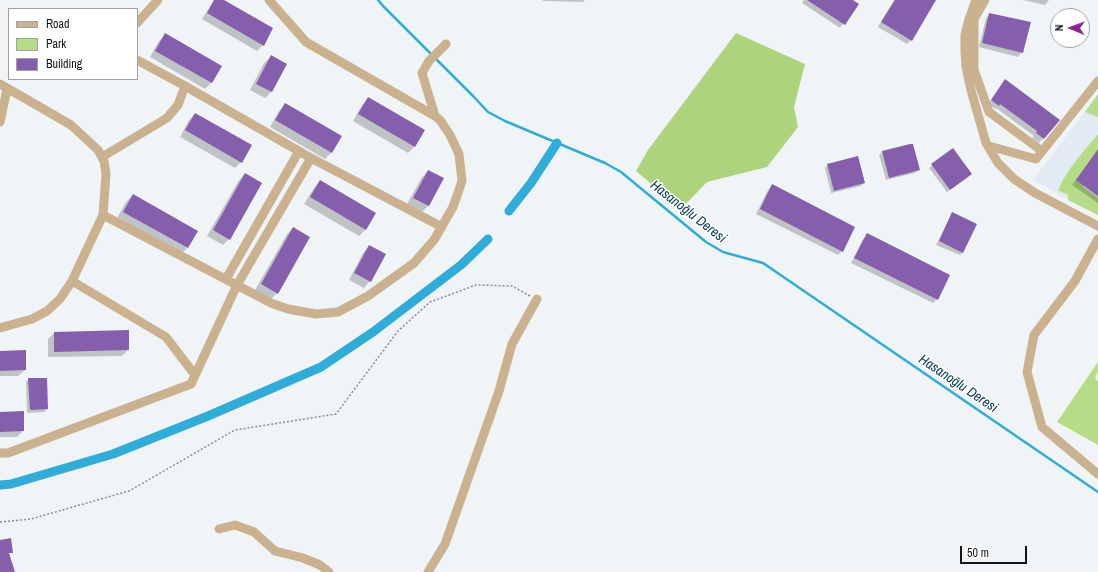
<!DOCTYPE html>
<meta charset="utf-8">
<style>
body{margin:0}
#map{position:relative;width:1098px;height:572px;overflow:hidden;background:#f1f4f7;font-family:"Archivo Narrow",sans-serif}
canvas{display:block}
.legend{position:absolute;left:8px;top:8px;width:130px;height:72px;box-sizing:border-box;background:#fff;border:1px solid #a1a1a1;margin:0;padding:5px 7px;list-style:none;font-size:12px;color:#131415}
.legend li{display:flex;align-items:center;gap:8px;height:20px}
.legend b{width:20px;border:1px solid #a1a1a1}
.north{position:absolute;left:1050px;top:8px;width:40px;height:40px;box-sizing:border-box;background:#fff;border:1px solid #a1a1a1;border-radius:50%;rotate:271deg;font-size:11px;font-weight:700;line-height:16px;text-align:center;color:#131415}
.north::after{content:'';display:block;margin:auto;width:14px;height:18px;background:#88268f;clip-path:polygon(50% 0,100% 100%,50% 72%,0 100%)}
.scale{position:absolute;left:960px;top:546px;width:67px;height:18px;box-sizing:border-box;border:2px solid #131415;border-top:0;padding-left:5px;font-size:12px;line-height:14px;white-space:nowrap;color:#131415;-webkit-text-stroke:3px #fff;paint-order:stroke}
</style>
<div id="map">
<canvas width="1098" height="572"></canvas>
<ul class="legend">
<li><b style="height:5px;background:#cab18f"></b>Road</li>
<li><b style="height:11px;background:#b6dc88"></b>Park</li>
<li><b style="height:11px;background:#855fab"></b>Building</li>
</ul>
<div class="north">N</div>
<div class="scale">50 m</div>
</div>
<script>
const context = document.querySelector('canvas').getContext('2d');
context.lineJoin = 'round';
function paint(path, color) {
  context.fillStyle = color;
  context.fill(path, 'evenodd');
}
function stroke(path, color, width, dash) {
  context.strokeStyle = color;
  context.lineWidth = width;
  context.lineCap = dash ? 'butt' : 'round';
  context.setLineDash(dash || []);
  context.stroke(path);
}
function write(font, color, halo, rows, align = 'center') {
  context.font = font + ' "Archivo Narrow",sans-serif';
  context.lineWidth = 3;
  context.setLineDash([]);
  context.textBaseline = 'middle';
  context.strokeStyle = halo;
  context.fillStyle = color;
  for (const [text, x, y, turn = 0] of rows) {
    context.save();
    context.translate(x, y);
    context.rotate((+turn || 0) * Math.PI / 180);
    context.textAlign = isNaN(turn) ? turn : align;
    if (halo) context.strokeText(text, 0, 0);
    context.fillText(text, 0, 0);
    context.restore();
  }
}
const built = new Path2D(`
 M1098,94V215L1068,200L1033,180Z`);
const green = new Path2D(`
 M1098,94V117L1085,112Z
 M1098,134V167L1083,187L1098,198V215L1068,200V195L1058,190C1067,169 1083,152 1098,134Z
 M1098,362V371L1095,378L1098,381V445L1057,422Z`);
const forest = new Path2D(`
 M736,33L805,64L794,107L798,127L767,167L707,182L681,209L636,171L648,150Z`);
const shadow = new Path2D(`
 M214,0H222L263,45L257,51L202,19Z
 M543,0H585L583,2L543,1Z
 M804,0H851L857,4L840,28L802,3Z
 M894,0H935L911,40L907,44L878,27Z
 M1023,0H1049L1045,5Z
 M990,14L1022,52L1018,57L979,47L986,18Z
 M166,35L220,67L211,83L205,89L150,57L159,41Z
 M271,57L285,65L271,92L265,98L250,90L264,63Z
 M1005,81L1058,120L1039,143L1032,138L1034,136L996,108L995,109L988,104Z
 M368,99L423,130L414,147L408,153L353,121L362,105Z
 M285,104L340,136L331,153L325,159L270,127L279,111Z
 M195,114L241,162L235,168L180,137L189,120Z
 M912,145L918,170L915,173L886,180L879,155L882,152Z
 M953,149L968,177L947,192L929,168Z
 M1096,153L1098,155V203L1072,185Z
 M828,165L864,183L861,186L831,193L825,168Z
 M428,171L443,179L428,206L422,212L407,204L422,177Z
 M245,174L229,239L223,245L207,236L239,180Z
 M320,181L366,229L359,236L304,204L314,188Z
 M772,186L842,251L838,255L756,214L768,190Z
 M133,195L187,248L181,254L117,218L126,202Z
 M953,214L963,252L960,255L936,245L950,217Z
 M293,228L277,293L271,299L255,290L287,234Z
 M867,235L937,299L933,303L851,263L863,239Z
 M369,246L370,281L364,288L349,280L363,253Z
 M54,333L128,350L122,356L48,357V339Z
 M0,352L25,370L18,376H0Z
 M29,379H46L47,409L44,412L27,413L26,382Z
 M0,413L23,431L17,437H0Z`);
const stream = new Path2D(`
 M378,0L384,7L473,96L488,112L505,121L605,163L621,172L706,242L723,252L763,263L1098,492`);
const canal = new Path2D(`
 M509,211L531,183L557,143
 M0,485L11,484L113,454L208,416L321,367L373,332L461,265L488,239`);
const building = new Path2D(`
 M214,0H224L273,28L264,46L207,13Z
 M807,0H853L859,4L845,25Z
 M895,0H936L912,41L881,22Z
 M989,13L1031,22L1023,53L982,43Z
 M165,33L222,66L212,83L155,51Z
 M271,55L287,64L272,92L256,84Z
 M1005,79L1060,120L1044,139L1036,133L1037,131L1000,104L999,106L991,100Z
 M368,97L425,130L415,147L358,114Z
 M285,103L342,136L332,153L275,120Z
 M195,113L252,145L242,163L185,130Z
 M910,144H913L920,170L889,178L882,151Z
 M953,148L972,174L950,190L931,164Z
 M1098,149V196L1076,180Z
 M858,156L865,183L834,191L827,164Z
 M428,170L444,178L429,206L413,198Z
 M245,173L262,183L230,240L213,230Z
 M320,180L376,213L366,230L310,197Z
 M772,184L855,227L843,252L760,209Z
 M133,194L198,231L188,248L123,212Z
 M952,212L977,224L963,253L939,241Z
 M293,227L310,237L278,294L261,284Z
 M867,233L950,275L938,300L854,258Z
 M369,245L386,254L371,282L354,273Z
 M129,330V350L54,352V332Z
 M26,350V370L0,371V351Z
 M28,378H47L48,409L30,410Z
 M24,411V431L0,432V412Z
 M11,538L13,553H9L15,572H0V540Z`);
const path = new Path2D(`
 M0,522L31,519L129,491L235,430L336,414L398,331L430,302L476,285L512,286L530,296`);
const minor = new Path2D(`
 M976,0L969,19L965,35V51L966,67L971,90L986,143L998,163L1014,179L1035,193L1098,226
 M985,0L974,19V70L989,112L1042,151
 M137,23L158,0
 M137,60L185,86L311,158L442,227
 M0,84L71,125L98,150L104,161L106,174L103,215L72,281L60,299L47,311L32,319L0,328
 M435,116L422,73L429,61L446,44
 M0,122L7,89
 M989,146L1036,159L1098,81
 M102,157L167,118L178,105L185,86
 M103,215L271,303L288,309L316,314L338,312L368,296L414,263L434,240L453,207L462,181L459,154L450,135L440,120L435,116L306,42L269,0
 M1098,239L1075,281L1034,335L1027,372L1042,427L1098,474
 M226,279L299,151
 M72,281L166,337L195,375
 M0,453H8L191,384L237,285L311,158
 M219,529L235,525L254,532L275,551L303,558L320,565L329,572
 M428,572L445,544L499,391L512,344L537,299`);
const waterNames = [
 ["Hasanoğlu Deresi",688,212,38],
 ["Hasanoğlu Deresi",958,384,34]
];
paint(built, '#e2ebf4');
paint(green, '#b6dc88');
paint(forest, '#add47c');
paint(shadow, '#0003');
stroke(stream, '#2fadd8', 2.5);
stroke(canal, '#2fadd8', 9);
paint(building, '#855fab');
stroke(path, '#8b8d8f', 1.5, [2, 2]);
stroke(minor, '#cab18f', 9);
write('italic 14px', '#0e4254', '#fff', waterNames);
</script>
